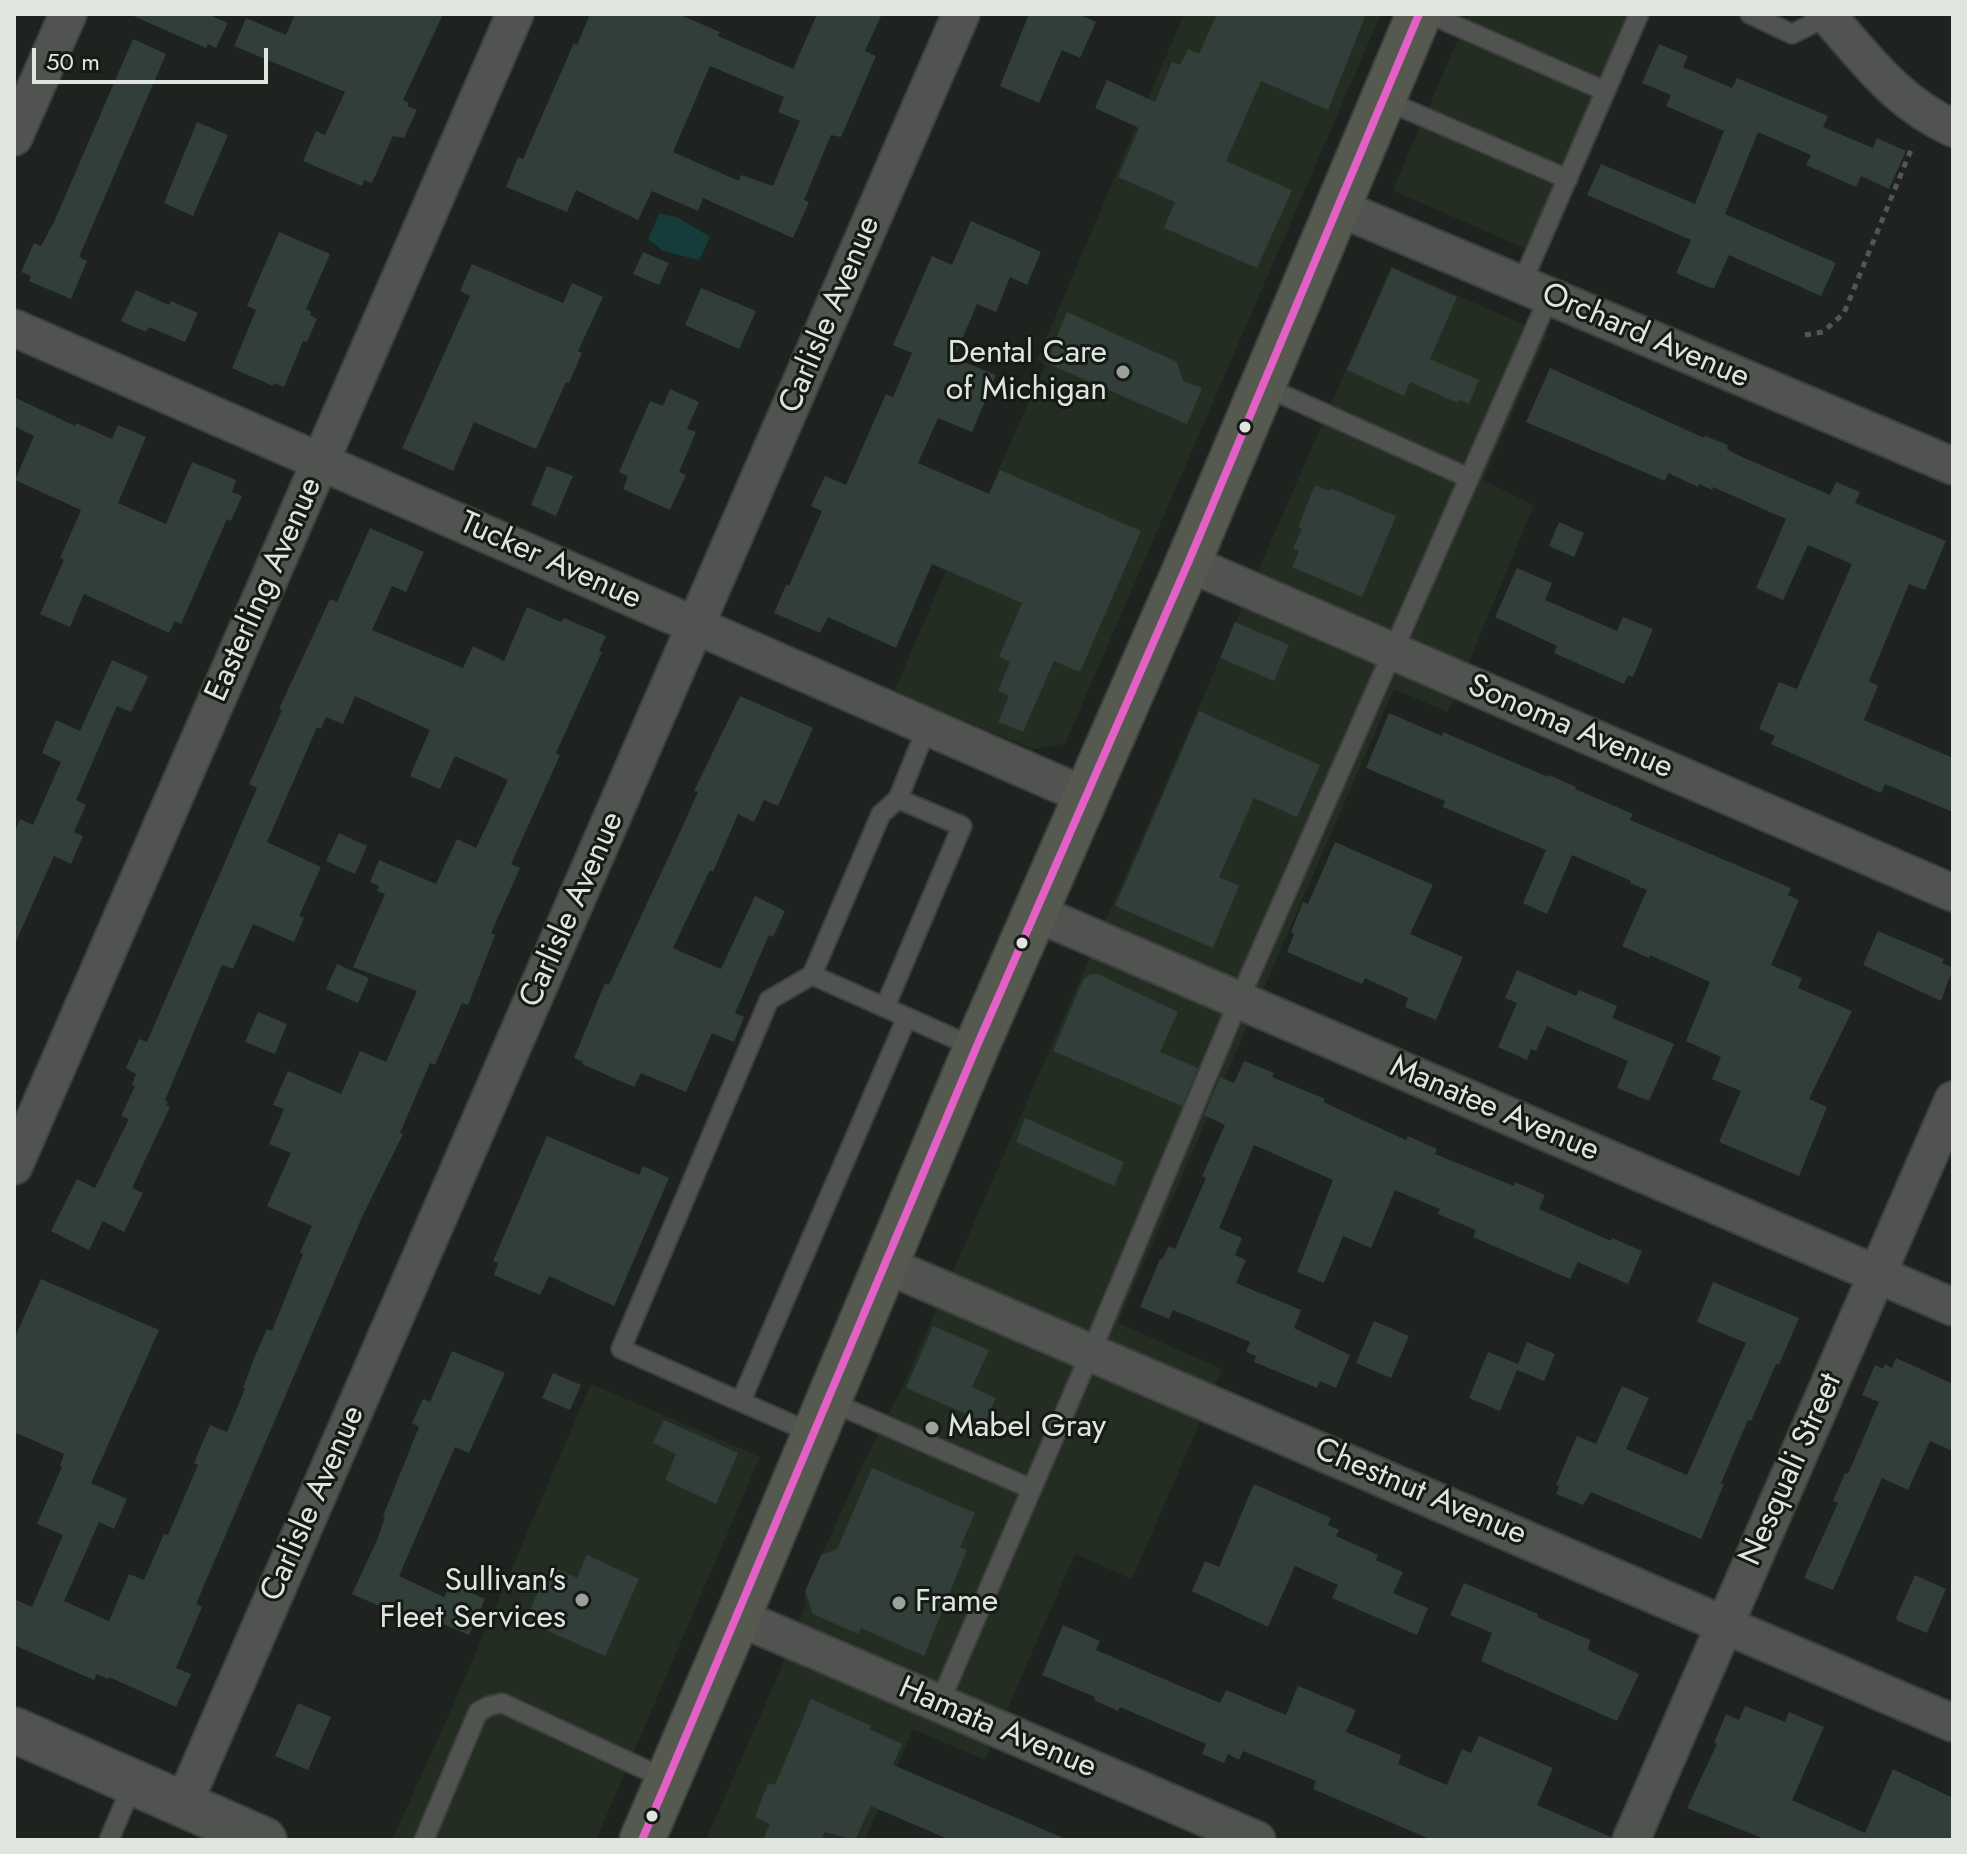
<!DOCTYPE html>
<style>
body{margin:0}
#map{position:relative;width:1967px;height:1854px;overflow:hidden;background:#1f231f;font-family:Jost,sans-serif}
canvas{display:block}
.frame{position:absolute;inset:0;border:16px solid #e1e5e0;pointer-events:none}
.scale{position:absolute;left:32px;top:48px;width:236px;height:36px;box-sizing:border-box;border:4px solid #e1e5e0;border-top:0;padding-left:10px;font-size:24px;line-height:28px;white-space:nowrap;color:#e1e5e0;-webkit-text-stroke:6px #151b14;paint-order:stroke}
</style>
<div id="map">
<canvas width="1967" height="1854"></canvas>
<div class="frame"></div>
<div class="scale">50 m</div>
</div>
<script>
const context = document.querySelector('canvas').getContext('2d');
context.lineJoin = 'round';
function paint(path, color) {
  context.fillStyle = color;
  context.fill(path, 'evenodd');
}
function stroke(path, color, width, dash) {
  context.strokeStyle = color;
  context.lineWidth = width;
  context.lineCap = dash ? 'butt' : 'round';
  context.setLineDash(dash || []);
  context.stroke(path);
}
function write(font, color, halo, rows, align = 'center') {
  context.font = font + ' Jost,sans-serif';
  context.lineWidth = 6;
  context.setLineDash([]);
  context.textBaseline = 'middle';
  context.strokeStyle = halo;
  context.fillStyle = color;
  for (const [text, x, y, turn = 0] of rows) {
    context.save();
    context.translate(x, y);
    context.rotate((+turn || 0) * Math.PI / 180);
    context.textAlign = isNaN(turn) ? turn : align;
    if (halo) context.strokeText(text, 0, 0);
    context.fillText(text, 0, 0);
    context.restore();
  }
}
const built = new Path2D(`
 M1184,14H1381L1065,744L1033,749L894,692L946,571L953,573L1045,365L1037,360Z
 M1469,14H1651L1545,257L1396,192L1394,187Z
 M1391,266L1547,335L1483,480L1534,505L1448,712L1394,689L1118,1323L1222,1369L1194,1436L1132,1579L1075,1554L985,1760L913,1729L865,1840H706L777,1678L805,1605V1592L863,1464L903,1386Z
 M591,1384L760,1457L596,1840H392L451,1710Z`);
const water = new Path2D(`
 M659,214L677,217L710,237L699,260L663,251L648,239Z`);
const building = new Path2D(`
 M129,14H207L228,23L216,48L208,44L206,48Z
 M295,14H443L403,100L409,103L407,106L417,110L404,138L393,136L372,183L364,180L362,186L303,161L316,131L325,135L345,92L234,46L246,18L286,35Z
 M590,14H678L720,32L718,36L793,69L817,14H882L865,51L876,56L841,137L831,135L804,200L809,202L793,238L703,198L698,211L652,191L638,220L576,190L567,212L506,187L518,157L523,159L574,43L577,45ZM710,66L784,97L778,112L800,121L773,186L741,175L739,181L673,152Z
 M1029,14H1078L1096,22L1080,58L1062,50L1039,103L1000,86Z
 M1217,14H1366L1328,110L1261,81L1226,161L1292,190L1257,268L1164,228L1175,202L1118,177L1139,128L1095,108L1107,80L1155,102L1172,62L1180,65L1188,49L1199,54Z
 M133,39L166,54L79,257L87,261L71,299L29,281L31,276L21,272L34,243L41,246L54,222Z
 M1659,44L1688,56L1683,67L1732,88L1737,78L1828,116L1823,127L1873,148L1877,138L1906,151L1889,189L1861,176L1856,187L1806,165L1811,155L1758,132L1725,214L1836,263L1821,296L1729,255L1714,288L1708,287L1676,273L1691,240L1587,195L1601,164L1695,204L1724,131L1666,106L1671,95L1642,83Z
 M197,122L228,135L193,216L164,203Z
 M971,221L1041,252L1027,285L1010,277L996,312L977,304L954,358L996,375L972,432L938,418L918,463L989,494L1000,470L1141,531L1080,672L1054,661L1023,732L998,722L1009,696L998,691L1010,662L999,657L1022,603L932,564L896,648L828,617L820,633L774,613L786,585L789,586L822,511L811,506L825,476L846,485L886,394L893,397L912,353L893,345L932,256L952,265Z
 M279,232L330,254L306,309L311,312L310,315L317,319L307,342L303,341L284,387L274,383L273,386L232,368L256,310L247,306Z
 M643,252L669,263L659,285L633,274Z
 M472,264L563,303L572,283L603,297L578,351L582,353L569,383L566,382L536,449L474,422L453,471L402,448L470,296L460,291Z
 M1392,268L1457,297L1430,359L1479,380L1469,404L1459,400L1458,403L1410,382L1404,396L1347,370Z
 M701,288L756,311L739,349L685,325Z
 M136,290L169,305L171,301L198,313L185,342L149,327L146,332L121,321Z
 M1067,312L1177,362L1183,381L1202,388L1187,424L1046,363Z
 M1550,368L1704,438L1705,436L1728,445L1727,449L1742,457L1830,495L1836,482L1860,492L1855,503L1946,541L1925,590L1909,584L1869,681L1878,686L1864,720L1953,758V812L1885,784L1881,793L1771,744L1775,736L1759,729L1779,682L1797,689L1852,564L1808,545L1783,600L1756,588L1786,519L1713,487L1712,490L1699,484L1698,487L1668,473L1665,481L1526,422Z
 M670,389L699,402L687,429L696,432L679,472L686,475L670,510L623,489L628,476L619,472L650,401L663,406Z
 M14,397L75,426L76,423L112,439L118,425L146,437L118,503L166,524L192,462L236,480L232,492L242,496L231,521L227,519L181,624L175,621L169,633L84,594L70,627L40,614L64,560L60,558L81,510L15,480L34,436L14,426Z
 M547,466L573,476L556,516L531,505Z
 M1315,485L1329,491L1331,488L1396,516L1362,597L1292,567L1299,551L1293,549L1302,529L1298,527Z
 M1559,522L1584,533L1574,557L1549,546Z
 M370,528L424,552L406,592L392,586L372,630L463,668L473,646L504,661L527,607L561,622L564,618L606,636L599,651L602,652L556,753L560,755L511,864L520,868L491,933L495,935L468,1005L462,1003L435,1065L430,1063L400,1133L403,1134L362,1217L196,1604L202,1607L176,1668L191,1674L176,1707L109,1677L108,1679L97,1674L94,1680L14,1645V1599L32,1607L63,1535L37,1524L62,1467L60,1466L64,1454L14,1432V1339L41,1279L159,1330L91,1483L127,1499L114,1529L99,1522L64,1601L109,1621L129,1574L144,1580L164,1534L168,1535L198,1465L194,1463L210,1425L227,1432L245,1389L243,1388L253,1361L267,1329L272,1331L303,1254L300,1252L312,1226L267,1206L291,1153L269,1144L284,1109L273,1105L288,1071L341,1094L360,1051L386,1062L417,991L353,967L385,894L377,891L379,886L370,882L379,860L436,884L457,839L476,848L508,780L455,756L440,789L410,776L430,730L355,696L343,724L326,717L321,729L317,727L267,842L321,867L299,916L304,918L294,942L253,924L233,969L222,965L165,1100L168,1102L166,1105L170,1107L132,1188L143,1193L124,1232L103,1221L89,1250L51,1231L77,1179L95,1188L129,1119L121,1116L135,1086L132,1085L136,1074L126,1068L139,1039L147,1042L257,788L249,784L282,710L279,709L330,599L337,602Z
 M1517,568L1552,583L1545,600L1617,631L1623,617L1653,629L1633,677L1628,675L1624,684L1554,653L1557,646L1495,617Z
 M1235,622L1289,645L1274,681L1220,658Z
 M112,660L148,676L147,679L131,712L117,706L76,800L86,805L74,832L83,836L71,864L54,856L14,946V833L20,819L33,825L61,762L42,753L56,720L80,731Z
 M740,696L813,728L778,806L764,800L754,822L738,814L713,872L710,870L673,948L721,969L755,896L785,911L773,937L769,935L735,1013L744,1017L734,1042L712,1033L686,1092L641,1073L634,1087L582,1064L583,1062L574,1058L605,983L609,985L675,843L698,792L694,791Z
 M1199,711L1320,765L1297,817L1254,798L1219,877L1239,886L1213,948L1115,906Z
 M1389,713L1442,736L1443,732L1548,777L1549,775L1576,787L1575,789L1633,814L1630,820L1791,888L1788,895L1799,900L1771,965L1802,978L1798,988L1852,1011L1809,1099L1827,1107L1799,1176L1719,1142L1741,1091L1712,1079L1721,1057L1686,1041L1710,982L1650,955L1649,958L1622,946L1647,890L1630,883L1631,881L1572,855L1547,914L1523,903L1546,850L1443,807L1445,801L1366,768Z
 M339,833L367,846L355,874L326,861Z
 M1335,842L1433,885L1410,934L1463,957L1436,1020L1405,1007L1408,998L1365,978L1362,984L1287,952L1294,934L1291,932L1303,902L1308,904Z
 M1878,931L1944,959L1942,963L1953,968L1941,1001L1863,965Z
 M337,964L369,978L358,1003L326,989Z
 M1517,970L1576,996L1579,990L1617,1006L1612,1018L1674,1044L1649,1101L1617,1088L1628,1061L1547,1026L1536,1051L1531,1049L1527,1060L1498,1047L1517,1003L1505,998Z
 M1090,974H1098L1178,1012L1160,1052L1198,1068L1182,1106L1053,1051L1083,980Z
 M258,1012L287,1024L275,1054L245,1042Z
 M1244,1061L1274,1073L1272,1077L1325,1099L1323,1102L1406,1140L1408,1136L1437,1149L1435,1154L1514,1186L1515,1182L1545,1195L1539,1209L1611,1241L1612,1238L1642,1251L1628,1284L1578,1262L1570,1279L1473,1237L1476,1230L1438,1214L1440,1209L1395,1190L1371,1248L1343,1236L1324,1283L1297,1272L1333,1180L1254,1145L1219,1228L1242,1238L1235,1255L1246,1260L1236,1283L1301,1310L1294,1328L1350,1355L1336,1388L1320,1381L1317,1388L1254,1362L1256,1356L1246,1352L1250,1342L1173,1310L1169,1319L1140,1307L1160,1259L1162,1260L1169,1246L1175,1249L1206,1178L1202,1176L1225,1125L1204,1115L1220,1077L1234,1083Z
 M1025,1118L1124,1162L1114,1186L1016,1142Z
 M547,1136L639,1175L643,1166L669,1178L614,1306L549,1276L540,1295L494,1275L498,1263L493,1261Z
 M1713,1282L1799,1318L1779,1365L1776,1364L1751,1421L1748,1420L1721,1483L1724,1484L1701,1539L1591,1492L1583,1505L1556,1494L1559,1486L1556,1485L1577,1436L1596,1444L1622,1386L1649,1398L1626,1449L1687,1475L1746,1343L1697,1322Z
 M1374,1321L1409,1336L1391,1378L1356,1363Z
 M933,1326L989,1350L972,1387L996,1398L985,1422L906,1388Z
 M1527,1342L1555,1354L1544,1381L1517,1370L1500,1411L1469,1398L1488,1352L1518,1364Z
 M452,1351L505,1373L469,1453L455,1447L399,1576L444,1597L451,1584L485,1599L469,1635L418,1613L415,1619L396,1611L395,1613L352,1594L378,1538L385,1517L383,1516L419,1427L412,1423L423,1399L430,1402Z
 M1896,1358L1953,1384V1451L1930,1441L1908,1490L1882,1478L1833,1590L1804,1578L1838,1503L1833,1501L1845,1473L1848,1474L1879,1402L1862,1395L1875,1365L1883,1369L1885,1364L1892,1368Z
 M553,1373L581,1385L570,1410L542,1398Z
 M664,1420L738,1453L716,1504L665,1480L676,1454L653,1443Z
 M872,1468L975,1513L960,1547L967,1550L924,1656L861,1628L858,1634L813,1614L805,1591L821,1555L837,1549Z
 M1254,1484L1331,1518L1328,1525L1339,1530L1336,1536L1378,1555L1376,1560L1403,1572L1393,1593L1428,1608L1417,1635L1332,1598L1338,1585L1295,1566L1268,1627L1192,1591L1205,1561L1219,1567Z
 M587,1555L639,1579L605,1656L525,1621L550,1565L577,1578Z
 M1915,1575L1946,1589L1927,1633L1898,1621L1896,1618Z
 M1464,1583L1538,1614L1537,1617L1590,1640L1588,1650L1639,1674L1617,1721L1481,1661L1492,1633L1450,1615Z
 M1063,1625L1100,1641L1096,1650L1220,1703L1226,1690L1286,1715L1298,1686L1356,1710L1346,1732L1401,1755L1398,1764L1447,1785L1462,1749L1471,1753L1479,1736L1553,1768L1537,1805L1611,1837L1610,1840H1432L1313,1789L1316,1781L1243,1751L1239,1760L1228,1754L1224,1763L1202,1754L1206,1744L1120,1707L1118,1711L1094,1700L1095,1697L1042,1675Z
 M811,1699L871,1726L869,1729L902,1744L893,1765L1068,1840H950L871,1806L855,1840L825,1832L821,1840H763L770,1824L755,1817L768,1783L775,1785Z
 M298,1703L331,1717L308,1770L275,1756Z
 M1745,1706L1785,1722L1789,1712L1824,1727L1792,1800L1865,1833L1893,1769L1953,1798V1840H1767L1687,1808L1717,1744L1714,1743L1726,1714L1739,1720Z`);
const path = new Path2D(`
 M1805,335L1823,332L1844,313L1913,145`);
const service = new Path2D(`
 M1429,14L1605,91
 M1750,14L1792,34L1810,25L1822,14
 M1382,99L1568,179
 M1521,285L1639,14
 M1261,385L1469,478
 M927,727L898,799L881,814L812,975L976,1048
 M812,975L769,1000L621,1349L814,1434
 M885,1007L962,826L898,799
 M741,1401L907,1017
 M829,1401L1032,1489
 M939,1704L1103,1324L1239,1000L1549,297
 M109,1840L133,1783
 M424,1840L478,1712L489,1706L502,1703L668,1780`);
const minor = new Path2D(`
 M1826,14C1867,60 1896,102 1953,128
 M14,137L68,14
 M1337,207L1953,466
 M14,328L1086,796
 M1188,563L1953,893
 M1036,913L1953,1307
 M14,1166L515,14
 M886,1265L1953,1723
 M738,1617L1257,1840
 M183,1805L961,14
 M1631,1840L1953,1100`);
const tertiary = new Path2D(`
 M14,1730L264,1840`);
const secondary = new Path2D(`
 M642,1840L738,1617L976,1048L1188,563L1419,14`);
const bus1 = new Path2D(`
 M642,1840L976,1048L1188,563L1419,14`);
const markers = [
 [1123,372,8,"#9da19c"],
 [1245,427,7,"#e1e5e0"],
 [1022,943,7,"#e1e5e0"],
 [932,1428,8,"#9da19c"],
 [582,1600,8,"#9da19c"],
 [899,1603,8,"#9da19c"],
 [652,1816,7,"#e1e5e0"]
];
const streetNames = [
 ["Carlisle Avenue",831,315,-67],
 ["Orchard Avenue",1645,337,23],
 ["Tucker Avenue",550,562,24],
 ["Easterling Avenue",265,590,-66],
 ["Sonoma Avenue",1570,728,23],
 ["Carlisle Avenue",573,910,-66],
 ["Manatee Avenue",1494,1110,23],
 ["Nesquali Street",1792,1470,-66],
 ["Chestnut Avenue",1420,1493,23],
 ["Carlisle Avenue",314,1504,-66],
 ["Hamata Avenue",997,1729,23]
];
const poiNames = [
 ["Dental Care",1107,354],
 ["of Michigan",1107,391],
 ["Mabel Gray",948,1428,"left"],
 ["Sullivan's",566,1582],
 ["Fleet Services",566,1619],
 ["Frame",915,1603,"left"]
];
paint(built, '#232d22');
paint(water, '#153c3a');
paint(building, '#323e39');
stroke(service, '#3c3f3c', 22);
stroke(minor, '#3c3f3c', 40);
stroke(tertiary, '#3c3f3c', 48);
stroke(secondary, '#3c3f3c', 48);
stroke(path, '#545654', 5, [6, 6]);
stroke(service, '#505350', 18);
stroke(minor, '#505350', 36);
stroke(tertiary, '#505350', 44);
stroke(secondary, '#555950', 44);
stroke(bus1, '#e361c6', 8);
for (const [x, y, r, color] of markers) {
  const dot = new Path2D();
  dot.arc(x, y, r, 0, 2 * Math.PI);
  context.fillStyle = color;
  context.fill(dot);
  stroke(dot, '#151b14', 3);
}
write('32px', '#e1e5e0', '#151b14', streetNames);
write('32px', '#e1e5e0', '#151b14', poiNames, 'right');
</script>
